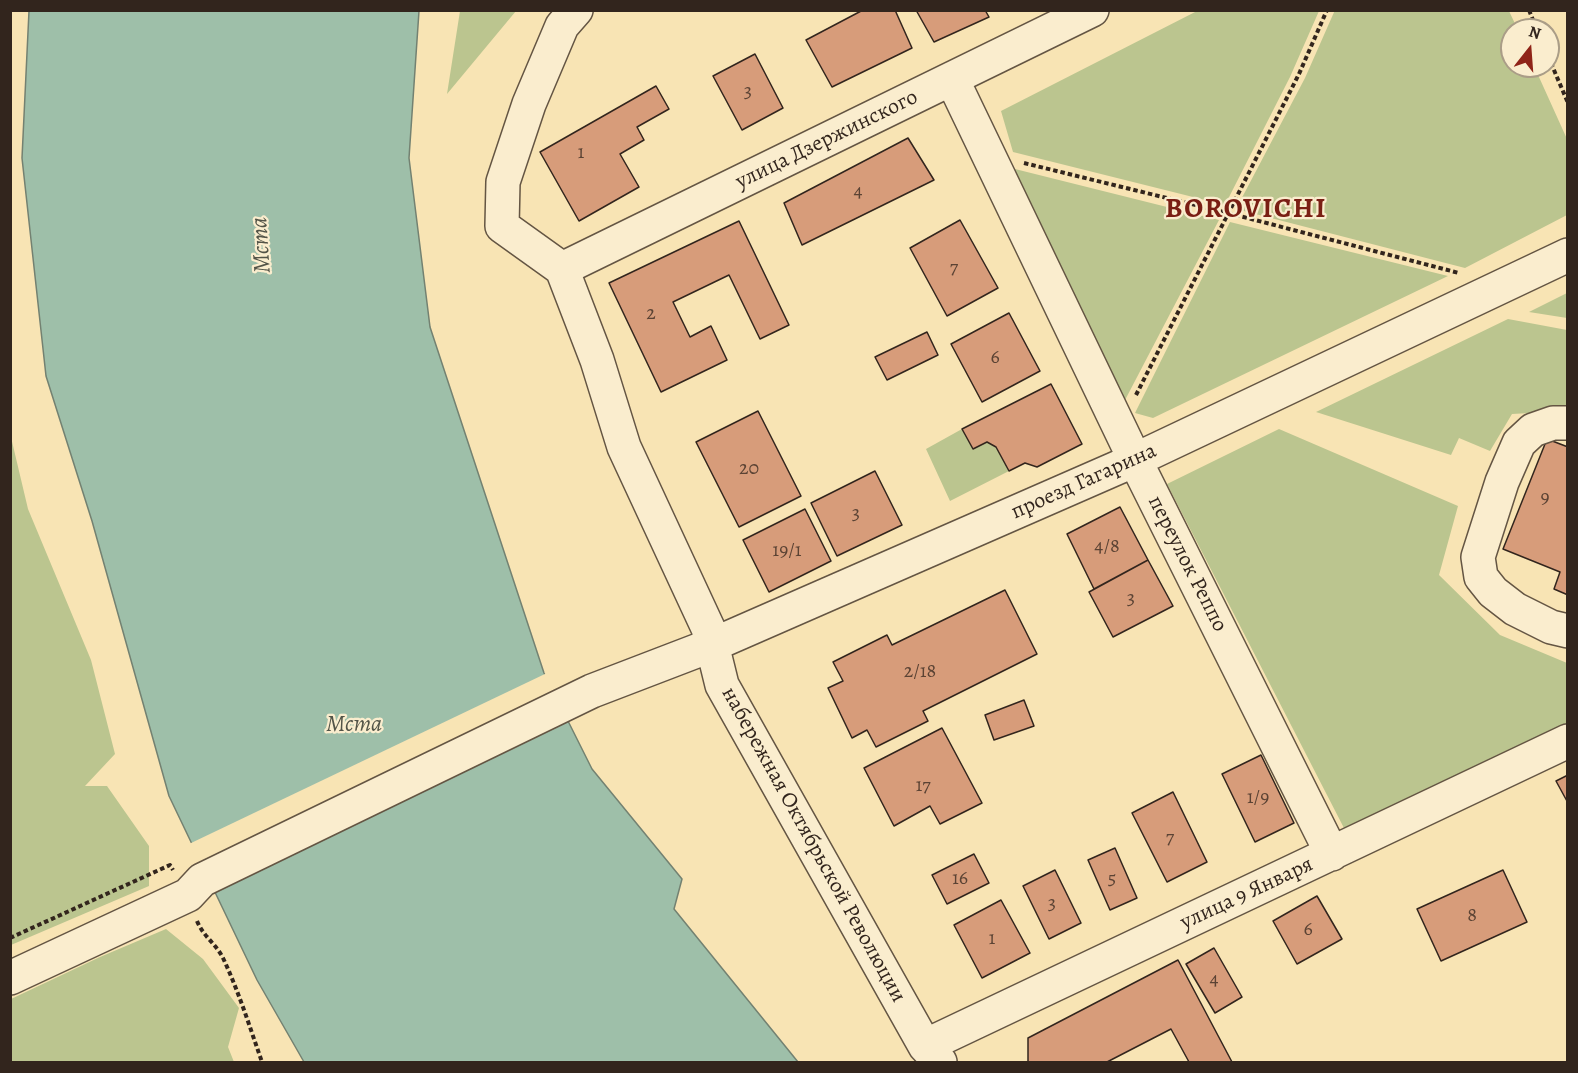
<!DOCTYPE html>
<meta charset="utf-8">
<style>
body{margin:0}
#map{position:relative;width:1578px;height:1073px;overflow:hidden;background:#f8e4b4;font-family:Alegreya,serif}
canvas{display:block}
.frame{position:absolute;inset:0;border:12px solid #32251d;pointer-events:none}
.north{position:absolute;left:1500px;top:18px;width:60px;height:60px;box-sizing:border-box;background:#faedce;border:2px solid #aa9d87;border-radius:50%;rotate:17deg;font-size:16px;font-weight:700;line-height:24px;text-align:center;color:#32251d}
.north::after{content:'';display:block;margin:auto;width:21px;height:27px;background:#8f2418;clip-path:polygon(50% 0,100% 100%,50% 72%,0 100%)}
</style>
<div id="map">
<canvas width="1578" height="1073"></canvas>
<div class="frame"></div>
<div class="north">N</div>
</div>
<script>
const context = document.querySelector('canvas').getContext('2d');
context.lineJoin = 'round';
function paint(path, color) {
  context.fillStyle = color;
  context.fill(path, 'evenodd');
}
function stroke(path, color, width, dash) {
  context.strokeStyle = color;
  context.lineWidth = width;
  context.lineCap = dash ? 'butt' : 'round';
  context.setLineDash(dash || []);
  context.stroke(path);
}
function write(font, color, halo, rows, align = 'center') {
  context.font = font + ' Alegreya,serif';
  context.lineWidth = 4.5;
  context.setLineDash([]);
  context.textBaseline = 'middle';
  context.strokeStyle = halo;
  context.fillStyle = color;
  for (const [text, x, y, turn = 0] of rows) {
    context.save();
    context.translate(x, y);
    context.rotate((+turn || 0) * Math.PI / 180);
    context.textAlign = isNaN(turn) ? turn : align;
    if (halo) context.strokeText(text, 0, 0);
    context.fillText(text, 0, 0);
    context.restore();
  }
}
const green = new Path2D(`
 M1199,10L1319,11L1290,77L1225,205L1013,152L1001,111Z
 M1335,10L1509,11L1518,30H1512V66H1534L1567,139V215L1465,268L1236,209L1305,78Z
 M460,11H516L447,94Z
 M1011,168L1219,220L1124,402Z
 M1230,222L1448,276L1153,418L1135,413Z
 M1567,293V318L1529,312Z
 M1508,319L1567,330V411L1512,414L1490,451L1459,438L1451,455L1316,412Z
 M962,429L973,449L987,442L996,447L1009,471L950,501L926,449Z
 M1279,429L1458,506L1439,575L1500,635L1567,663V727L1345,830L1167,484Z
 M10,433L28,509L91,660L115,754L85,786H107L149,846V886L11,945Z
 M166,929L203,959L239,1008L228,1047L234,1062H11V999L100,957Z`);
const water = new Path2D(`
 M29,11H419L409,158L430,327L544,673L592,769L682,879L674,909L798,1062H304L257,980L169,796L92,521L46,376L22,158Z`);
const pier = new Path2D(`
 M547,673L570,719L206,879L189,844Z`);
const building = new Path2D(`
 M863,10H895L912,48L832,87L806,40Z
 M916,10H985L989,17L934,42Z
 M755,54L783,108L742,130L713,76Z
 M656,86L669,109L637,127L644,140L620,154L639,187L579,221L540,152Z
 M908,138L934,180L802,245L784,203Z
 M960,220L998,288L947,316L910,248Z
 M739,221L789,325L760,339L729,275L673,302L690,337L711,326L727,360L661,392L609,283Z
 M1009,313L1040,371L982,402L951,344Z
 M927,332L938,355L887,380L875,357Z
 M1051,384L1082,444L1037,467L1025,463L1009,471L996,447L987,442L973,449L962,429Z
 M758,411L801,496L739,527L696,442Z
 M1547,439L1568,447V595L1554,589L1560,572L1503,549Z
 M875,471L902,525L837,556L811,503Z
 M1120,507L1148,560L1094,589L1067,534Z
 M805,509L831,561L769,592L743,540Z
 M1148,560L1173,606L1113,637L1089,592Z
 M1005,590L1037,654L923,711L928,721L876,747L867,730L852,738L828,688L843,681L833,662L887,635L892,645Z
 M1024,700L1034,726L994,740L985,715Z
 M942,728L982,803L940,824L930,806L894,826L864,768Z
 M1261,755L1294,823L1255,842L1222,774Z
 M1568,775V803L1556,781Z
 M1173,792L1207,862L1167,882L1132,813Z
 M1115,848L1137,898L1110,910L1088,860Z
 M974,854L989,883L947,904L932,875Z
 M1055,870L1081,923L1049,939L1023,886Z
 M1503,870L1527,922L1441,961L1417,909Z
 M1317,896L1342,939L1297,964L1273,921Z
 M1001,900L1030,953L982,978L954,925Z
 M1214,948L1242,997L1215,1013L1186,964Z
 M1178,960L1232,1062H1189L1171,1029L1107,1062H1028V1038Z`);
const path = new Path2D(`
 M1529,10L1537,30
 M1548,56L1568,103
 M1024,163L1228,213L1459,273
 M1136,395L1299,74L1327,10
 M197,921C203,936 216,944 223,958C239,992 250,1028 262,1062
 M10,938L170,865L173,870`);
const minor = new Path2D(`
 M576,10L562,26L529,104L503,182L502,226L562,269L597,360L624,447L708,628L722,685L925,1046L940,1062
 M952,79L1135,460L1332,854
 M562,269L1092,10
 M1568,423H1553L1533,430L1519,443L1502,482L1478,557L1481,577L1493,592L1515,609L1551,627L1568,631
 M10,978L188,895L202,880L592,691L712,645L1135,460L1568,255
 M925,1046L1568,741`);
const numberNames = [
 ["3",748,92],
 ["1",581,153],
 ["4",858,192],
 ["7",954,268],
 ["2",651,314],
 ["6",995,358],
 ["20",749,469],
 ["9",1545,498],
 ["3",856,514],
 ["4/8",1107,547],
 ["19/1",787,551],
 ["3",1131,599],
 ["2/18",920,672],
 ["17",923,786],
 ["1/9",1258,798],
 ["7",1170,838],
 ["16",960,879],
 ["5",1112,879],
 ["3",1052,904],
 ["8",1472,916],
 ["6",1308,930],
 ["1",992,939],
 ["4",1214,980]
];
const streetNames = [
 ["улица Дзержинского",827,140,-26],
 ["проезд Гагарина",1084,482,-24],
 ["переулок Реппо",1187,564,63],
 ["набережная Октябрьской Революции",813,845,61],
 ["улица 9 Января",1247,894,-25]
];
const waterNames = [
 ["Мста",262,245,-94],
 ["Мста",354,725]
];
const districtNames = [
 ["BOROVICHI",1246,210]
];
paint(green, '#bbc58f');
paint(water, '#9ebfa9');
stroke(water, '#738171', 1.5);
paint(pier, '#f8e4b4');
paint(building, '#d79c7a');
stroke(building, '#32251d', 1.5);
stroke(minor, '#645543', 36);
stroke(path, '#32251d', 4, [4.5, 3]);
stroke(minor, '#faedce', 33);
write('20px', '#5b4334', null, numberNames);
write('22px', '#32251d', '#faedce', streetNames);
write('italic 24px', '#525347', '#faedce', waterNames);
context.letterSpacing = '1.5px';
write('bold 28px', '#7a1f14', '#faedce', districtNames);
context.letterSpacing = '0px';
</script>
